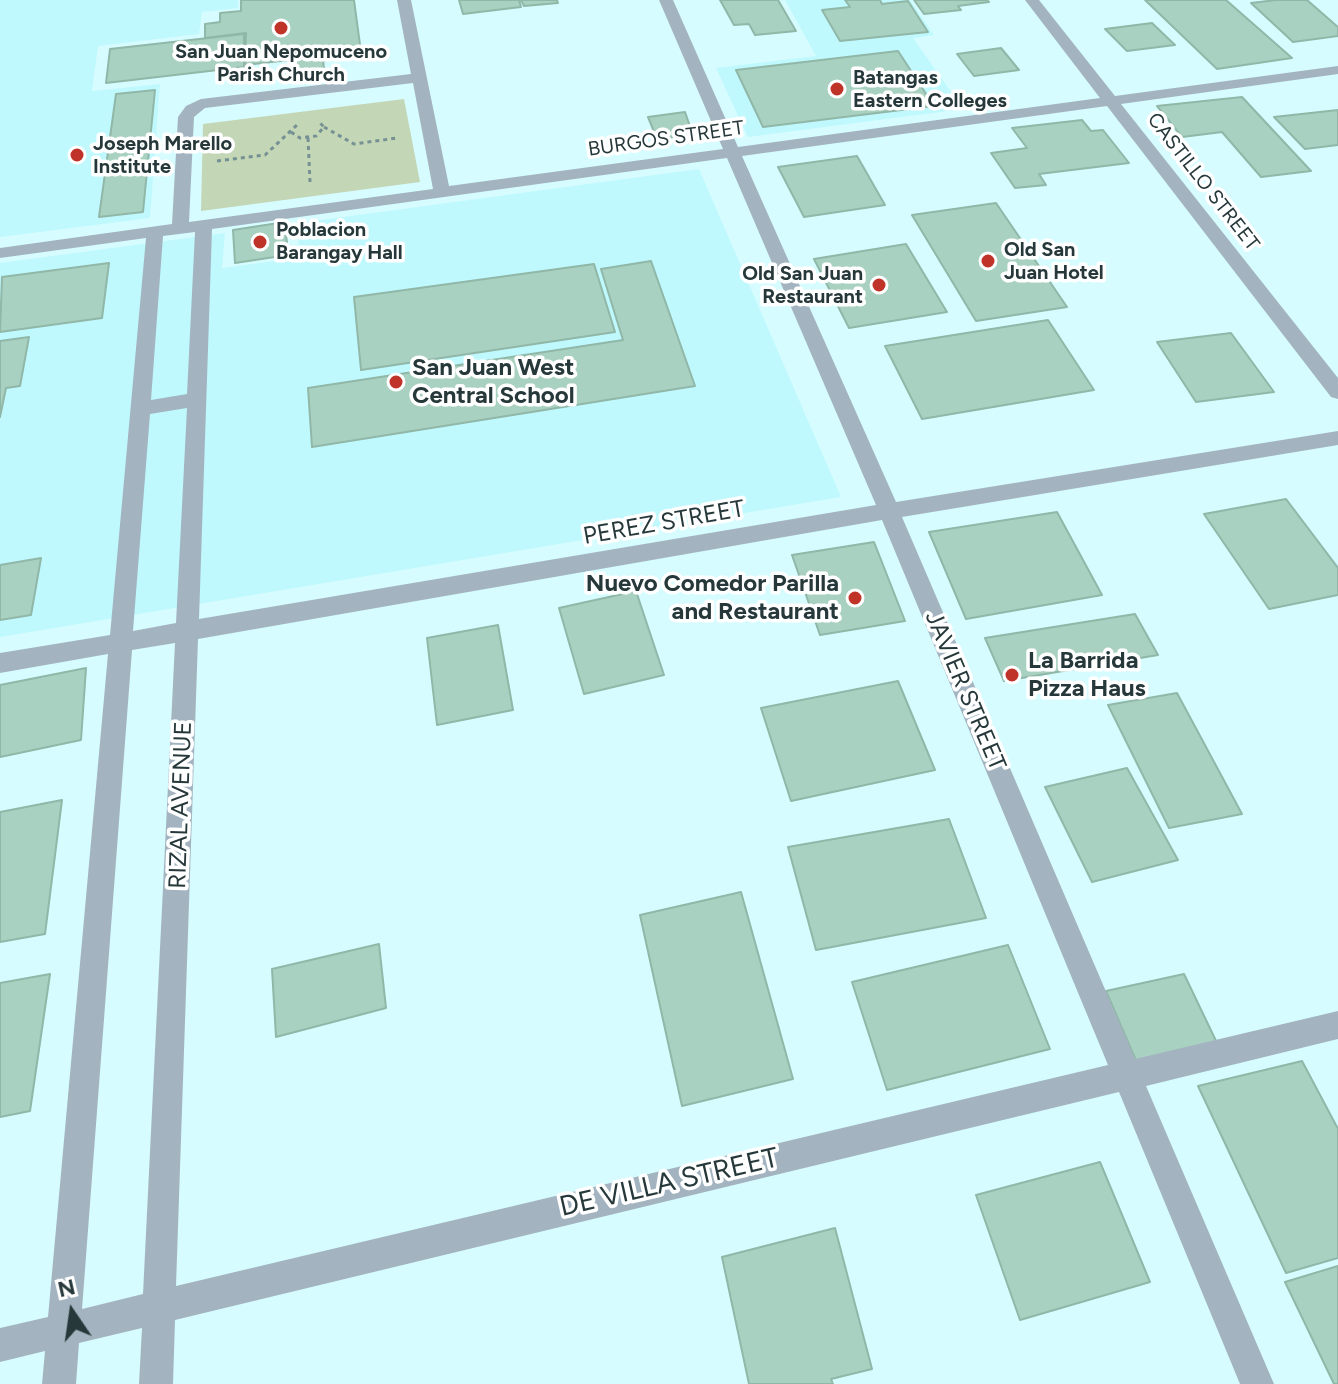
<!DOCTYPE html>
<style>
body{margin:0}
#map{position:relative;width:1338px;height:1384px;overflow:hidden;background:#d6fcff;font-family:Figtree,sans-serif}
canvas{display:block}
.north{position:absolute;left:32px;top:1272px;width:80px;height:80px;-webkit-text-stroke:6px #fff;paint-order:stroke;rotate:347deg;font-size:22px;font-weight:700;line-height:32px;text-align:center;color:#26383a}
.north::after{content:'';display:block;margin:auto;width:28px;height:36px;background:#26383a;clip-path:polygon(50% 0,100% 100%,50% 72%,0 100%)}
</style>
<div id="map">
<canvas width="1338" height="1384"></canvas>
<div class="north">N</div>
</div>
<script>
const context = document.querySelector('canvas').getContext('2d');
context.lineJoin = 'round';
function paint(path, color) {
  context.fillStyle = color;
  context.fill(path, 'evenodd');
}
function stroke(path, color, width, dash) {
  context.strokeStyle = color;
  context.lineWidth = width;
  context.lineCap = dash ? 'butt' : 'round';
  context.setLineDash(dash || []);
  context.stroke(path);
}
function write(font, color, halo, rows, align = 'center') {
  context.font = font + ' Figtree,sans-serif';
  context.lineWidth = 7;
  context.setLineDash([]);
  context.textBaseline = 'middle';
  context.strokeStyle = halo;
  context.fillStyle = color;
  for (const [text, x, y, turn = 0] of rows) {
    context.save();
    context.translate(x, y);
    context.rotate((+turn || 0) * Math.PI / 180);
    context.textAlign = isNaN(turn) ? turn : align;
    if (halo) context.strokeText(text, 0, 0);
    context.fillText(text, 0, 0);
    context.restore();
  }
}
const built = new Path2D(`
 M0,0H238V8L202,12L199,34L98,46L92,91L160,84L150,218L0,237Z
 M785,0H910L934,35L913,38L963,109L748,137L716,68L816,56Z
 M699,169L841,497L0,637V263L225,233L222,268L298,258L299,223Z`);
const green = new Path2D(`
 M404,99L420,182L201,211L203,124Z`);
const building = new Path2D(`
 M241,0H354L361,52L245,65L246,33L205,38V24L220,22V13L241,11Z
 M459,0H519L521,7L463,14Z
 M521,0H557L558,3L524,6Z
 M720,0H778L796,31L755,35L749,24L734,25Z
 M845,0H880L882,4L908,1L928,32L840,41L822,10L850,7Z
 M914,0H987L989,2L958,6L961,10L924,14Z
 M1145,0H1226L1292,58L1217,69Z
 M1276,0H1307L1338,27V36L1293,42L1251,3Z
 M1152,23L1175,45L1127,51L1105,29Z
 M244,34V67L106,83L110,49Z
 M1001,48L1019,70L974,76L957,54Z
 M898,51L934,106L763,127L736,70Z
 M323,56L324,72L292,75L291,60Z
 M155,90L143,212L99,217L116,94Z
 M1242,97L1311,171L1261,177L1222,132L1182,137L1157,106Z
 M1338,110V145L1305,149L1274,117Z
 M685,112L693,135L657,139L648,117Z
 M1082,120L1091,131L1103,130L1129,163L1039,174L1046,185L1015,188L991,153L1027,148L1012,128Z
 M857,156L885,205L804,217L778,167Z
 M996,203L1067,307L976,321L912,215Z
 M285,222L288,255L235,263L233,230Z
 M906,244L947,312L849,328L814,259Z
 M651,261L695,386L312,447L308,388L623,340L601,269Z
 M109,263L102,318L0,332L2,277Z
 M594,264L615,332L361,370L354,297Z
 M1048,320L1094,390L922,419L885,346Z
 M1231,333L1274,392L1196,402L1157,342Z
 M29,337L20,386L6,388L0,417V341Z
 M1286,499L1338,568V595L1269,609L1204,514Z
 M1057,512L1102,595L966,619L929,532Z
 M874,542L905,621L820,635L792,555Z
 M41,558L31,615L0,620V565Z
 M636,591L664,675L584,694L559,608Z
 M1135,614L1158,655L1004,681L985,638Z
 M498,625L513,710L437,725L427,638Z
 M86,668L81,740L0,757V685Z
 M898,681L935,770L791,801L761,708Z
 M1177,693L1242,814L1169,828L1108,705Z
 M1127,768L1178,860L1092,882L1045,787Z
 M62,800L45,934L0,942V812Z
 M949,819L986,918L816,950L788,847Z
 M741,892L793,1079L682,1106L640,915Z
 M379,944L386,1008L276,1037L272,969Z
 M1008,945L1050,1049L887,1090L852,982Z
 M50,974L30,1111L0,1117V983Z
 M1184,974L1218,1045L1137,1063L1106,991Z
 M1302,1061L1338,1129V1258L1286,1273L1198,1086Z
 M1100,1162L1150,1282L1020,1320L976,1195Z
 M835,1228L872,1369L831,1379L833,1384H749L722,1257Z
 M1338,1266V1384H1334L1285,1282Z`);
const path = new Path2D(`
 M324,127L354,144L397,138
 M291,132L300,138L316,136L324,127L319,122
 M308,138L310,182
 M217,161L265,155L298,124`);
const minor = new Path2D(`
 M397,0H411L449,186L723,149L659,0H673L738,147L1100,98L1025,0H1039L1115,96L1338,66V74L1121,104L1338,378V399L1331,397L1107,106L742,156L896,502L1338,431V445L902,517L1135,1059L1338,1011V1039L1146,1086L1274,1384H1240L1119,1092L175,1320L173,1384H139L142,1328L79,1343L76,1384H42L45,1351L0,1362V1328L48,1317L108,654L0,673V653L110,635L146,238L0,258V248L172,224L178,117L186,106L201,99L411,74ZM413,83L433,189L189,222L194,117L205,108ZM727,158L876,505L199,619L212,229ZM195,232L187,394L151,400L163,236ZM187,408L176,623L133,631L150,414ZM882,520L1108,1065L176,1286L198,639ZM175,643L143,1294L82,1309L132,650Z`);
const markers = [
 [281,28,8,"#c03329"],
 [837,89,8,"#c03329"],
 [77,155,8,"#c03329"],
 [260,242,8,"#c03329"],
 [988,261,8,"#c03329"],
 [879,285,8,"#c03329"],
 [396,382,8,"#c03329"],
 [855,598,8,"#c03329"],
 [1012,675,8,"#c03329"]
];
const farPoinames = [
 ["San Juan Nepomuceno",281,52,"center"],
 ["Parish Church",281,75,"center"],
 ["Batangas",853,78],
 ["Eastern Colleges",853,101],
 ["Joseph Marello",93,144],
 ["Institute",93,167],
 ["Poblacion",276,230],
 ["Barangay Hall",276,253],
 ["Old San",1004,250],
 ["Juan Hotel",1004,273],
 ["Old San Juan",863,274,"right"],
 ["Restaurant",863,297,"right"]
];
const farStreetnames = [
 ["BURGOS STREET",666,139,-8],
 ["CASTILLO STREET",1203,182,52]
];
const poiNames = [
 ["San Juan West",412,368],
 ["Central School",412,396],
 ["Nuevo Comedor Parilla",839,584,"right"],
 ["and Restaurant",839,612,"right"],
 ["La Barrida",1028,661],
 ["Pizza Haus",1028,689]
];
const streetNames = [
 ["PEREZ STREET",664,523,-10],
 ["JAVIER STREET",965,691,67],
 ["RIZAL AVENUE",181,805,-88]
];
const nearStreetnames = [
 ["DE VILLA STREET",669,1183,-13]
];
paint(built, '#bff9fe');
paint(green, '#c3d6b6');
paint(building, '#a9d1c1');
stroke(building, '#90b7a7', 2);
stroke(path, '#769193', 3, [4, 4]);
paint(minor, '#a3b4c0');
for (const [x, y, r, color] of markers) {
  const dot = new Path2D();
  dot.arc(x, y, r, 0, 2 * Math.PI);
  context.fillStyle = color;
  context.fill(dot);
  stroke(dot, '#fff', 3);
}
write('bold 20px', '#26383a', '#fff', farPoinames, 'left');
write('20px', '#26383a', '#fff', farStreetnames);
write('bold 24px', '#26383a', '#fff', poiNames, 'left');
write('24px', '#26383a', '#fff', streetNames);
write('28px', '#26383a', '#fff', nearStreetnames);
</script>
